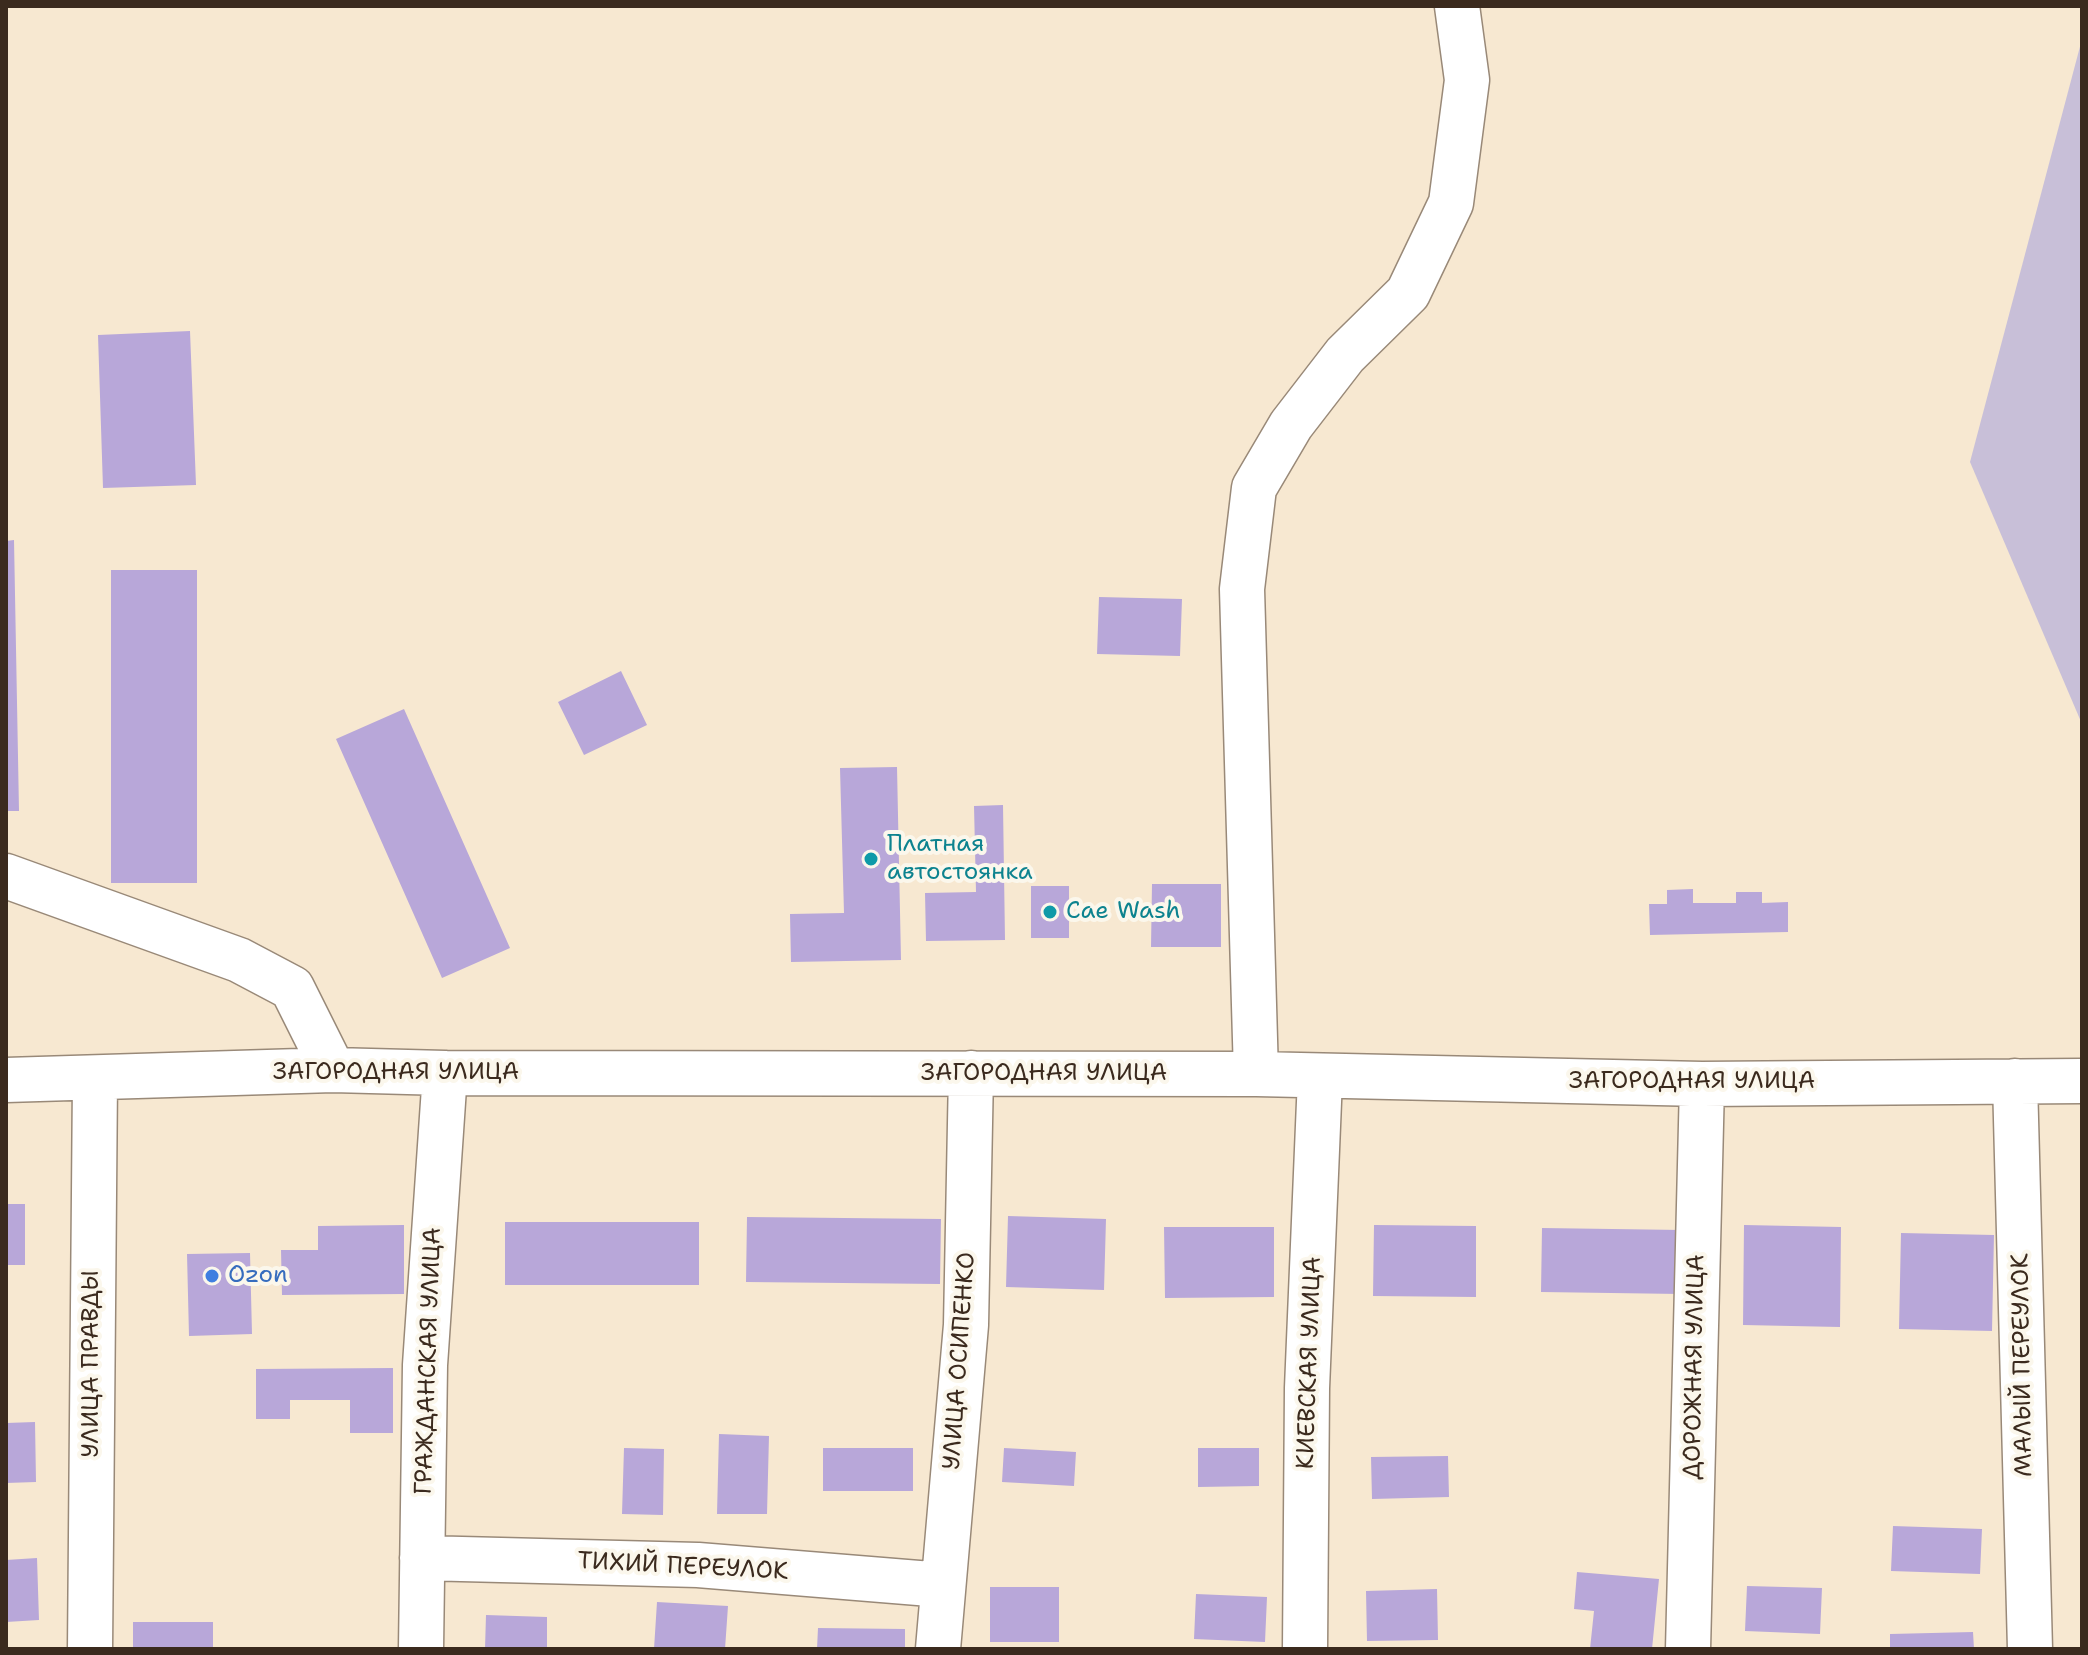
<!DOCTYPE html>
<meta charset="utf-8">
<style>
body{margin:0}
#map{position:relative;width:2088px;height:1655px;overflow:hidden;background:#f7e8d1;font-family:"Shantell Sans",sans-serif}
canvas{display:block}
.frame{position:absolute;inset:0;border:8px solid #3b2a1e;pointer-events:none}
</style>
<div id="map">
<canvas width="2088" height="1655"></canvas>
<div class="frame"></div>
</div>
<script>
const context = document.querySelector('canvas').getContext('2d');
context.lineJoin = 'round';
function paint(path, color) {
  context.fillStyle = color;
  context.fill(path, 'evenodd');
}
function stroke(path, color, width, dash) {
  context.strokeStyle = color;
  context.lineWidth = width;
  context.lineCap = dash ? 'butt' : 'round';
  context.setLineDash(dash || []);
  context.stroke(path);
}
function write(font, color, halo, rows, align = 'center') {
  context.font = font + ' "Shantell Sans",sans-serif';
  context.lineWidth = 8;
  context.setLineDash([]);
  context.textBaseline = 'middle';
  context.strokeStyle = halo;
  context.fillStyle = color;
  for (const [text, x, y, turn = 0] of rows) {
    context.save();
    context.translate(x, y);
    context.rotate((+turn || 0) * Math.PI / 180);
    context.textAlign = isNaN(turn) ? turn : align;
    if (halo) context.strokeText(text, 0, 0);
    context.fillText(text, 0, 0);
    context.restore();
  }
}
const industrial = new Path2D(`
 M2082,39V724L1970,462Z`);
const building = new Path2D(`
 M190,331L196,485L103,488L98,335Z
 M14,540L19,811H6V541Z
 M111,570H197V883H111Z
 M1099,597L1182,599L1180,656L1097,654Z
 M621,671L647,725L584,755L558,702Z
 M404,709L510,948L442,978L336,739Z
 M897,767L901,960L791,962L790,914L844,913L840,768Z
 M1003,805L1005,940L926,941L925,893L976,892L974,806Z
 M1152,884H1221V947H1151Z
 M1031,886H1069V938H1031Z
 M1693,889V903H1736V892H1762V903L1788,902V932L1650,935L1649,904H1667V890Z
 M6,1204H25V1265H6Z
 M1008,1216L1106,1219L1104,1290L1006,1287Z
 M747,1217L941,1219L940,1284L746,1282Z
 M505,1222H699V1285H505Z
 M404,1225V1294L282,1295L281,1250H318V1226Z
 M1374,1225L1476,1226V1297L1373,1296Z
 M1744,1225L1841,1227L1840,1327L1743,1325Z
 M1164,1227H1274V1297L1165,1298Z
 M1542,1228L1682,1230L1681,1294L1541,1292Z
 M1901,1233L1994,1235L1992,1331L1899,1329Z
 M250,1253L252,1334L189,1336L187,1254Z
 M393,1368V1433H350V1400H290V1419H256V1369Z
 M35,1422L36,1482L6,1483V1423Z
 M719,1434L769,1436L767,1514H717Z
 M624,1448L664,1449L663,1515L622,1514Z
 M823,1448H913V1491H823Z
 M1004,1448L1076,1452L1074,1486L1002,1482Z
 M1198,1448H1259V1486L1198,1487Z
 M1448,1456L1449,1497L1372,1499L1371,1457Z
 M1893,1526L1982,1529L1980,1574L1891,1571Z
 M37,1558L39,1620L6,1622V1560Z
 M1577,1572L1659,1579L1652,1649H1590L1594,1611L1574,1609Z
 M1747,1586L1822,1588L1820,1634L1745,1631Z
 M990,1587H1059V1642H990Z
 M1437,1589L1438,1640L1367,1641L1366,1591Z
 M1196,1594L1267,1597L1265,1642L1194,1639Z
 M657,1602L728,1606L725,1649H654Z
 M486,1615L547,1617V1649H485Z
 M133,1622H213V1649H133Z
 M818,1628L905,1629V1649H817Z
 M1973,1632L1974,1649H1890V1634Z`);
const minor = new Path2D(`
 M6,876L239,960L292,988L333,1070
 M1256,1074L1242,589L1254,488L1291,425L1345,355L1408,293L1451,203L1467,80L1457,6
 M6,1080L333,1070L445,1073L1256,1074L1702,1084L2082,1081
 M2015,1081L2030,1649
 M422,1558L698,1565L943,1585
 M90,1649L95,1079
 M421,1649L425,1365L445,1073
 M938,1649L966,1325L971,1073
 M1305,1649L1307,1388L1320,1078
 M1688,1649L1702,1084`);
const markers = [
 [871,859,8,"#0f9aa8"],
 [1050,912,8,"#0f9aa8"],
 [212,1276,8,"#3f7fe0"]
];
const cultureNames = [
 ["Платная",887,845],
 ["автостоянка",887,873],
 ["Cae Wash",1066,912]
];
const streetNames = [
 ["ЗАГОРОДНАЯ УЛИЦА",396,1073],
 ["ЗАГОРОДНАЯ УЛИЦА",1044,1074],
 ["ЗАГОРОДНАЯ УЛИЦА",1692,1082],
 ["ГРАЖДАНСКАЯ УЛИЦА",429,1361,-88],
 ["УЛИЦА ОСИПЕНКО",960,1361,-86],
 ["КИЕВСКАЯ УЛИЦА",1310,1363,-88],
 ["УЛИЦА ПРАВДЫ",92,1364,-90],
 ["МАЛЫЙ ПЕРЕУЛОК",2023,1365,-91],
 ["ДОРОЖНАЯ УЛИЦА",1695,1367,-89],
 ["ТИХИЙ ПЕРЕУЛОК",683,1567,3]
];
const shopNames = [
 ["Ozon",228,1276]
];
paint(industrial, '#c8bfd8');
paint(building, '#b8a7d9');
stroke(minor, '#998978', 47);
stroke(minor, '#fff', 44);
for (const [x, y, r, color] of markers) {
  const dot = new Path2D();
  dot.arc(x, y, r, 0, 2 * Math.PI);
  context.fillStyle = color;
  context.fill(dot);
  stroke(dot, '#fbf7ec', 3);
}
write('24px', '#0d838f', '#fbf7ec', cultureNames, 'left');
write('24px', '#3b2a1e', '#fbf7ec', streetNames);
write('24px', '#366cbe', '#fbf7ec', shopNames, 'left');
</script>
